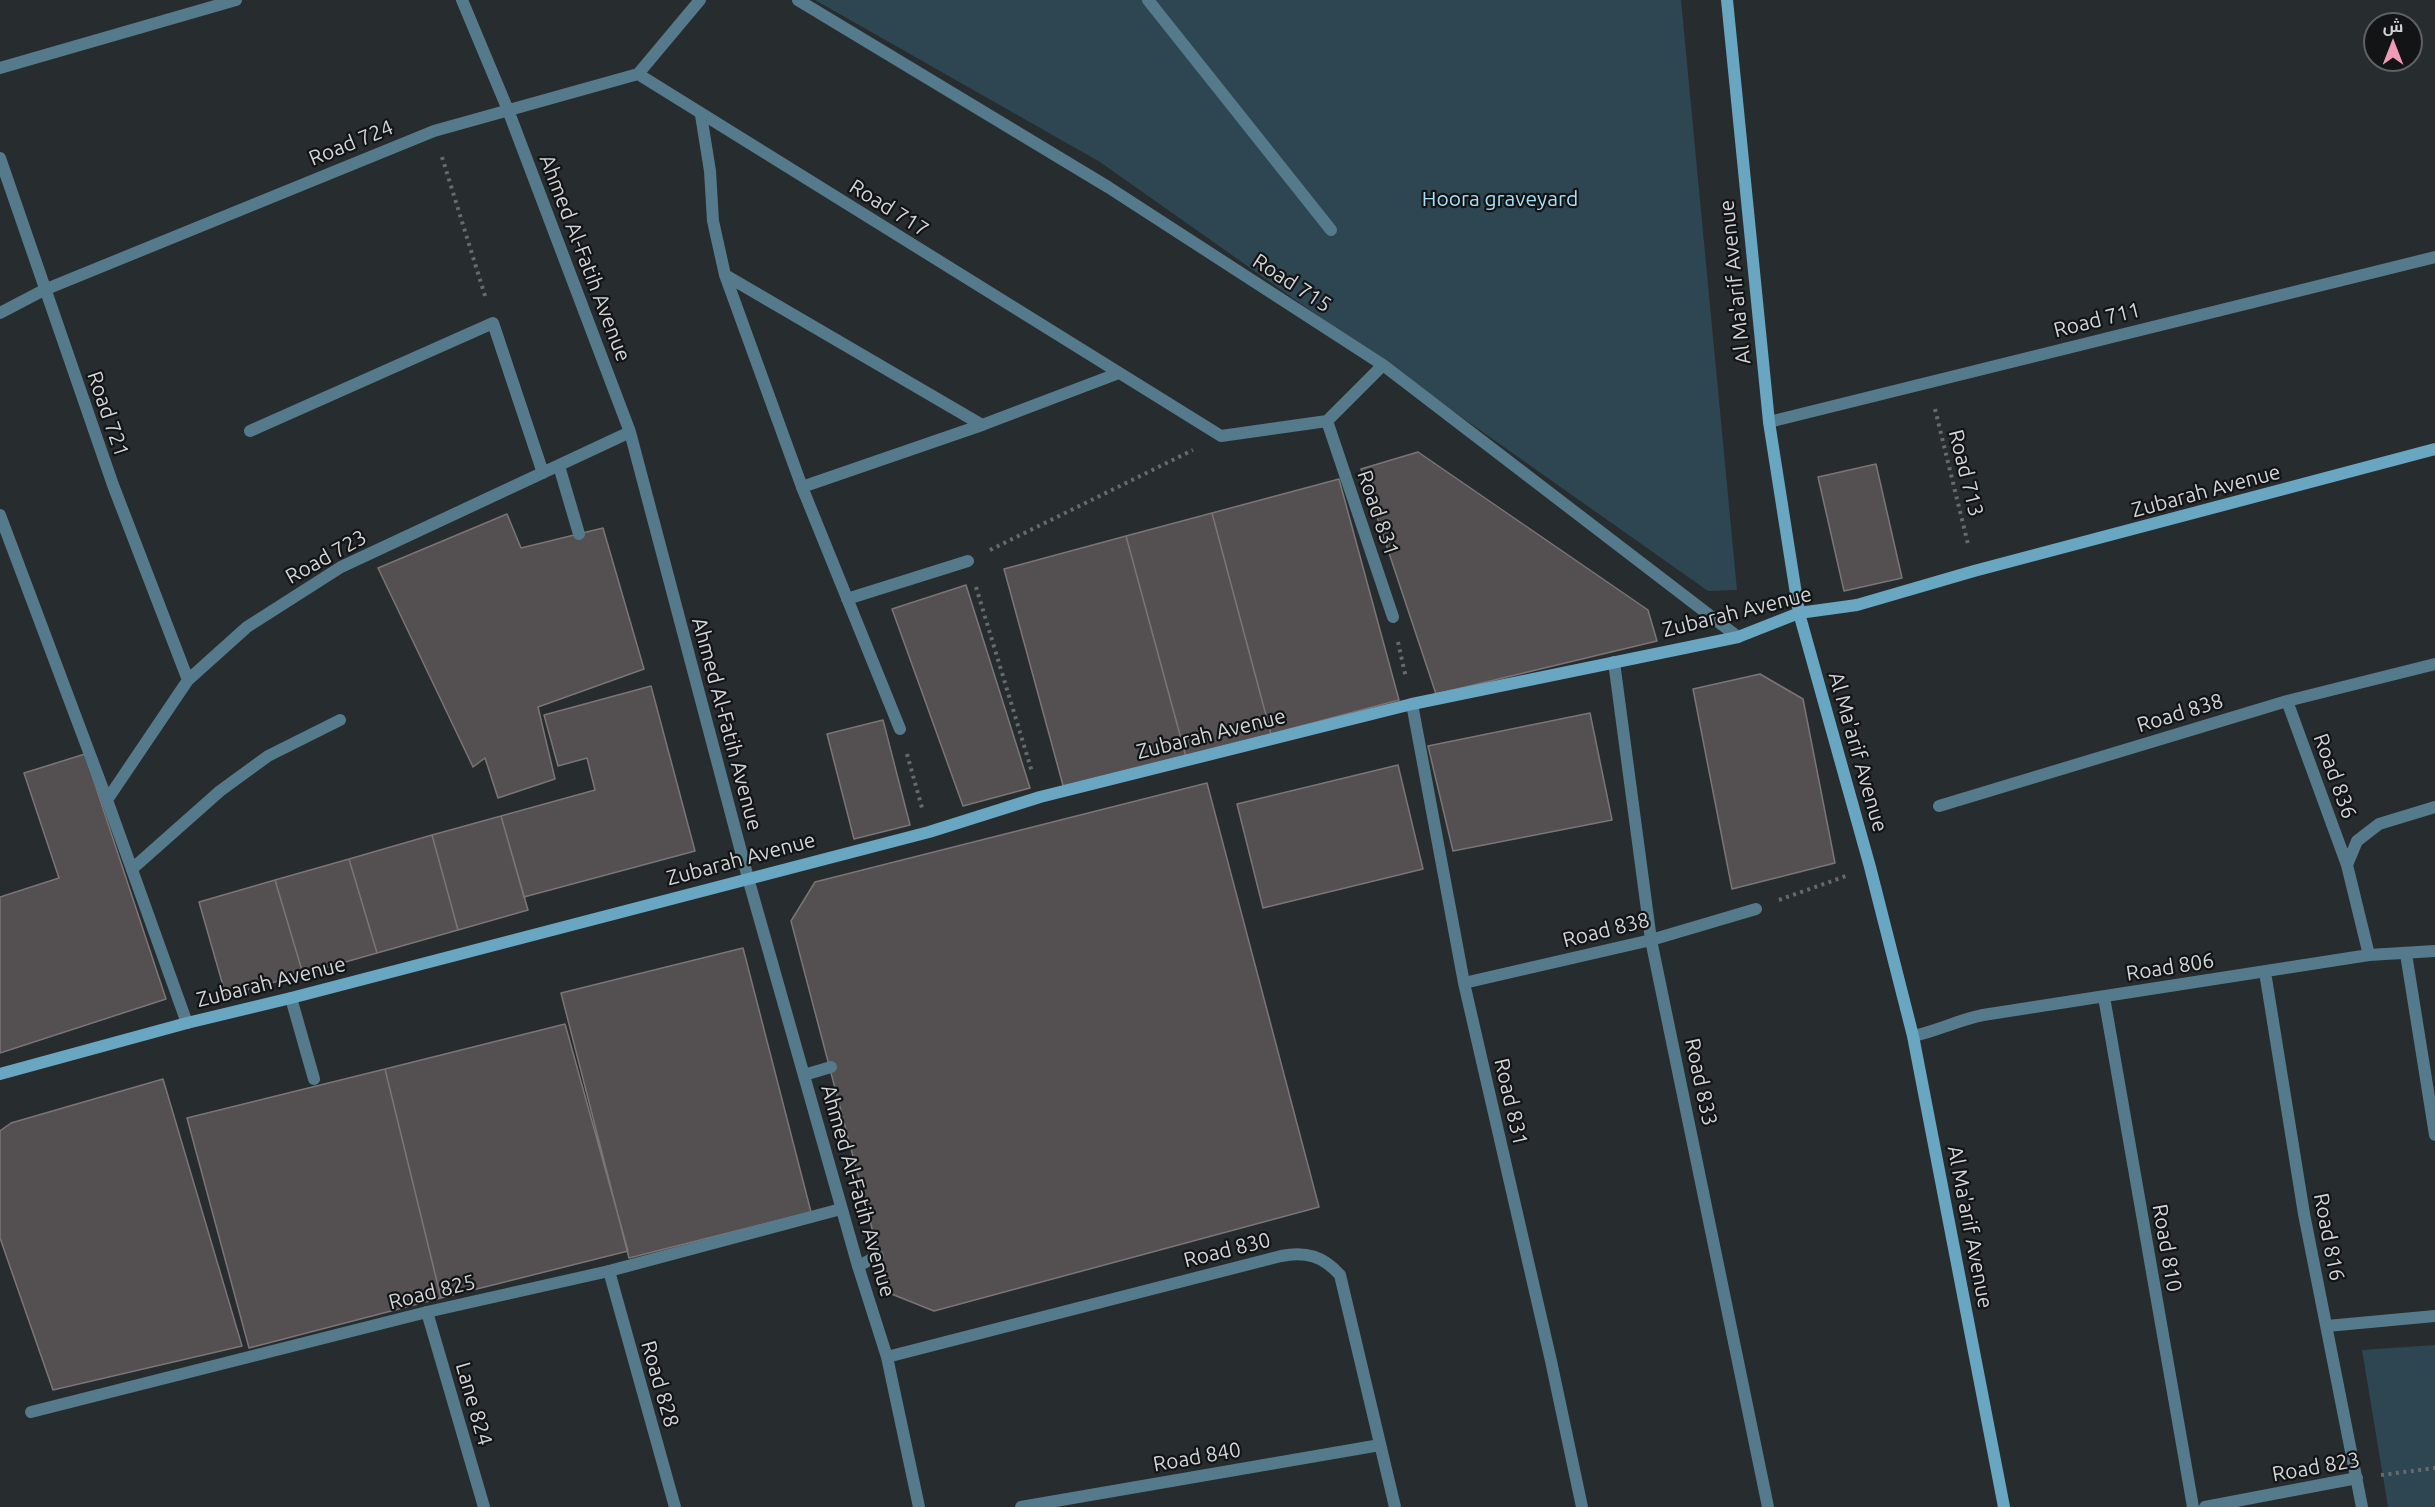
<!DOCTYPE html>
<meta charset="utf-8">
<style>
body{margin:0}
#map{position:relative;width:2435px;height:1507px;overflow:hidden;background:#272c2e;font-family:Ubuntu,Cairo,sans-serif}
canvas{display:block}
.north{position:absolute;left:2363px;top:12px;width:60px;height:60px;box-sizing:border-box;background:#121415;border:2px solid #5f6263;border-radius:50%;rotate:0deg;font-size:16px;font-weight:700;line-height:24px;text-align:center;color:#d3d6d8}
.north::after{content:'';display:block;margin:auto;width:21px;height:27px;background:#f09ab5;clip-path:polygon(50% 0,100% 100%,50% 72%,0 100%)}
</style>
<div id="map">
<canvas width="2435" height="1507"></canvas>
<div class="north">ش</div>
</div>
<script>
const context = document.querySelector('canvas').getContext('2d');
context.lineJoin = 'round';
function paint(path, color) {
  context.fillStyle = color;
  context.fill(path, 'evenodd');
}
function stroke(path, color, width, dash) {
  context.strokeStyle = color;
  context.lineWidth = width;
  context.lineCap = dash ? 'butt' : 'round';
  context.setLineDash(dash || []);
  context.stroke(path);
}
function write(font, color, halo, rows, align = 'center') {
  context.font = font + ' Ubuntu,sans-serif';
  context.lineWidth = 4.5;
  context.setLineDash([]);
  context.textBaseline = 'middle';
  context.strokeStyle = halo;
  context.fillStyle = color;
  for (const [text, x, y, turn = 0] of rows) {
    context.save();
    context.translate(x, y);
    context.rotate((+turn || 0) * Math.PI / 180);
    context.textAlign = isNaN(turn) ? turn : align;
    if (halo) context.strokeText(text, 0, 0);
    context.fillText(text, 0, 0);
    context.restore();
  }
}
const green = new Path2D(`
 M815,0H1681L1737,590L1708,591L1100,162Z
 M2435,1345V1507H2388L2362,1350Z`);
const building = new Path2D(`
 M1418,452L1648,610L1657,641L1436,694L1361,469Z
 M1876,464L1902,578L1844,591L1818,477Z
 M1339,479L1399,700L1271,734L1212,513Z
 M1212,513L1271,734L1186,757L1126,536Z
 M507,514L521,548L603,528L644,669L538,707L555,779L498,798L485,758L473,767L378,568Z
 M1126,536L1186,757L1064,789L1004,569Z
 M966,585L1030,788L963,806L892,609Z
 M1760,674L1803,699L1835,863L1732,889L1693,689Z
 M651,686L695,851L524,897L501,816L595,790L587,758L558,766L544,715Z
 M1590,713L1612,820L1453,851L1428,746Z
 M883,720L910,825L854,839L827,734Z
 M85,754L166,999L0,1053V897L59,878L24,773Z
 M1398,765L1423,869L1263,908L1237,804Z
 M1207,783L1319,1207L934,1311L889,1293L791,921L815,882Z
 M501,816L528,910L458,930L432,835Z
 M432,835L458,930L377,953L349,859Z
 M349,859L377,953L303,974L275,880Z
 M275,880L303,974L226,996L199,902Z
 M743,948L811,1212L629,1258L561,993Z
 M565,1024L628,1251L441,1298L385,1069Z
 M385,1069L441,1298L249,1348L187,1118Z
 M163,1079L242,1346L53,1390L0,1238V1131L11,1123Z`);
const path = new Path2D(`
 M442,157L486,299
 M1935,409L1968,544
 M990,550L1193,450
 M976,587L1032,772
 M1398,642L1406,678
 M907,754L922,808
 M1779,900L1846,876
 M2381,1475L2435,1468`);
const lane = new Path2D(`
 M701,115L710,171L713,221L725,275L802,487
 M725,275L982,425
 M559,466L579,534
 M132,869L220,791L268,756L340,720
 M291,998L314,1079
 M804,1075L831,1067
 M858,1266L878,1256
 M31,1412L427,1312L609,1271L841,1209`);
const street = new Path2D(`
 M462,0L508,110L630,432L748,878L858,1266L887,1357L919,1507
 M798,0L1108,187L1383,365L1738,637
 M1148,0L1331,230
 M0,68L236,0
 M638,74L1221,436L1327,421L1383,365
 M0,158L113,485L188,680
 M0,313L44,290L434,131L638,74L700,0
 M1327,421L1393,617
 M1769,422L2435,257
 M250,431L493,323L543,473
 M0,515L107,800L187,1023
 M847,599L968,561
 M1614,662L1651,940L1768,1507
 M2287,701L2347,865L2369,955
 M1412,704L1464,983L1551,1361L1582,1507
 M900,729L802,487L982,425L1119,373
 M107,800L188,680L247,627L341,567L630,432
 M1939,806L2287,701L2435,664
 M2347,865L2357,841L2379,824L2435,807
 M2406,954L2435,1135
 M2265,972L2304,1214L2362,1507
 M1464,983L1651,940L1756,909
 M2104,997L2193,1507
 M1913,1036C1937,1031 1958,1020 1983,1015L2369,955L2435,951
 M609,1271L675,1507
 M427,1312L484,1507
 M2327,1326L2435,1316
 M887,1357L1281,1256C1306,1251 1323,1256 1340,1275L1395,1507
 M1021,1507L1380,1445
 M2205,1507L2357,1478`);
const secondary = new Path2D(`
 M1727,0L1769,422L1799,613L1870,867L1913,1036L2004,1507
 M0,1074L187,1023L291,998L929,832L1040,797L1412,704L1738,637L1799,613L1857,605L1974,571L2435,449`);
const streetNames = [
 ["Road 724",351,143,-22],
 ["Road 717",889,208,32],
 ["Ahmed Al-Fatih Avenue",585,258,69],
 ["Al Ma'arif Avenue",1735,282,-96],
 ["Road 715",1292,283,33],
 ["Road 711",2097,320,-14],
 ["Road 721",108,414,71],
 ["Road 713",1966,473,76],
 ["Zubarah Avenue",2206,491,-15],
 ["Road 831",1378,513,71],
 ["Road 723",326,557,-29],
 ["Zubarah Avenue",1737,612,-14],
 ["Road 838",2180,713,-17],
 ["Ahmed Al-Fatih Avenue",727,724,75],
 ["Zubarah Avenue",1211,734,-14],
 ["Al Ma'arif Avenue",1858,752,74],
 ["Road 836",2335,776,70],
 ["Zubarah Avenue",741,859,-15],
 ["Road 838",1606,930,-14],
 ["Road 806",2170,967,-9],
 ["Zubarah Avenue",271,982,-14],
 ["Road 833",1701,1082,78],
 ["Road 831",1511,1102,77],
 ["Ahmed Al-Fatih Avenue",858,1191,74],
 ["Al Ma'arif Avenue",1970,1227,79],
 ["Road 816",2329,1237,79],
 ["Road 810",2167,1248,80],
 ["Road 830",1227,1250,-14],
 ["Road 825",432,1292,-14],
 ["Road 828",660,1384,74],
 ["Lane 824",474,1404,74],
 ["Road 840",1197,1457,-10],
 ["Road 823",2316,1467,-10]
];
const parkNames = [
 ["Hoora graveyard",1500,199]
];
paint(green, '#2e4651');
paint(building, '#544f50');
stroke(building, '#7c7577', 1.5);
stroke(path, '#666a6c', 4, [3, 4.5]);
stroke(lane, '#557a8b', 12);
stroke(street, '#557a8b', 12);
stroke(secondary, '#69a6c2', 12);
write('21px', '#d3d6d8', '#121415', streetNames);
write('21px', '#a9dff7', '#121415', parkNames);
</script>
